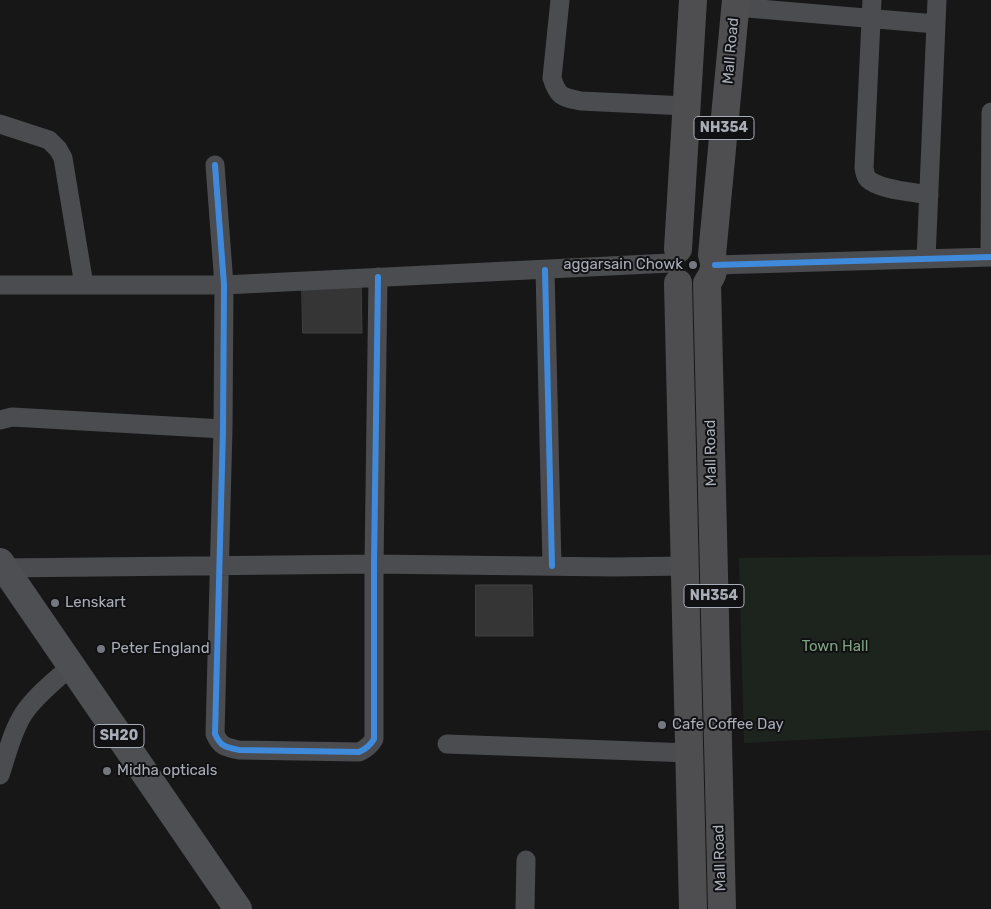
<!DOCTYPE html>
<style>
body{margin:0}
canvas{display:block;background:#171717}
</style>
<canvas width="991" height="909"></canvas>
<script>
const context = document.querySelector('canvas').getContext('2d');
context.lineJoin = 'round';
function paint(path, color) {
  context.fillStyle = color;
  context.fill(path, 'evenodd');
}
function stroke(path, color, width, dash) {
  context.strokeStyle = color;
  context.lineWidth = width;
  context.lineCap = dash ? 'butt' : 'round';
  context.setLineDash(dash || []);
  context.stroke(path);
}
function write(font, color, halo, rows, align = 'center') {
  context.font = font + ' Rubik,sans-serif';
  context.lineWidth = 4;
  context.setLineDash([]);
  context.textBaseline = 'middle';
  context.strokeStyle = halo;
  context.fillStyle = color;
  for (const [text, x, y, turn = 0] of rows) {
    context.save();
    context.translate(x, y);
    context.rotate((+turn || 0) * Math.PI / 180);
    context.textAlign = isNaN(turn) ? turn : align;
    if (halo) context.strokeText(text, 0, 0);
    context.fillText(text, 0, 0);
    context.restore();
  }
}
const green = new Path2D(`
 M991,555V730L744,743L739,558Z`);
const building = new Path2D(`
 M302,281H361L362,333H303Z
 M476,585H532L533,636H476Z`);
const street = new Path2D(`
 M560,0L552,78C558,97 562,97 581,101L686,106
 M872,0L864,168C865,172 865,176 868,179C879,190 914,192 929,195
 M736,7L936,24
 M0,124L49,140L58,149L63,158L84,285
 M215,165L224,285L223,429L215,734C221,747 225,747 239,750L359,752C366,749 370,746 374,739V564L378,277
 M990,257L991,112
 M926,259L937,0
 M715,265L991,257
 M545,270L552,566
 M0,285H224L670,263
 M0,420L12,417L223,429
 M4,568L374,564L614,567L685,566
 M447,744L690,753
 M0,775C7,755 12,731 24,713C36,695 55,681 71,666
 M525,909L526,860`);
const primary = new Path2D(`
 M0,562L238,909`);
const highway = new Path2D(`
 M678,249L693,0
 M678,283L693,909
 M722,909L707,283C714,274 716,266 712,255L736,0`);
const cycleway = new Path2D(`
 M215,165L224,285L223,429L215,734C221,747 225,747 239,750L359,752C366,749 370,746 374,739V564L378,277
 M715,265L991,257
 M545,270L552,566`);
const markers = [
 [693,265,5,"#757880"],
 [55,603,5,"#757880"],
 [101,649,5,"#757880"],
 [662,725,5,"#757880"],
 [107,771,5,"#757880"]
];
const shields = [
 [724,128,60],
 [714,596,60],
 [119,736,50]
];
const shieldNames = [
 ["NH354",724,128],
 ["NH354",714,596],
 ["SH20",119,736]
];
const streetNames = [
 ["Mall Road",731,51,-85],
 ["Mall Road",711,453,-91],
 ["Mall Road",720,858,-92]
];
const poiNames = [
 ["aggarsain Chowk",683,265,"right"],
 ["Lenskart",65,603],
 ["Peter England",111,649],
 ["Cafe Coffee Day",672,725],
 ["Midha opticals",117,771]
];
const parkNames = [
 ["Town Hall",835,647]
];
paint(green, '#1d241e');
paint(building, '#353536');
stroke(building, '#3f4043', 1);
stroke(street, '#4b4c50', 19);
stroke(primary, '#4d4f52', 28);
stroke(highway, '#4e4e51', 28);
stroke(cycleway, '#408adc', 6);
for (const [x, y, r, color] of markers) {
  const dot = new Path2D();
  dot.arc(x, y, r, 0, 2 * Math.PI);
  context.fillStyle = color;
  context.fill(dot);
  stroke(dot, '#111113', 2);
}
for (const [x, y, w] of shields) {
  const box = new Path2D();
  box.roundRect(x - w / 2, y - 11.5, w, 23, 4);
  context.fillStyle = '#111113';
  context.fill(box);
  stroke(box, '#a8adb8', 1);
}
write('bold 14px', '#a8adb8', null, shieldNames);
write('15px', '#a8adb8', '#111113', streetNames);
write('15px', '#a8adb8', '#111113', poiNames, 'left');
write('15px', '#7fa381', '#111113', parkNames);
</script>
